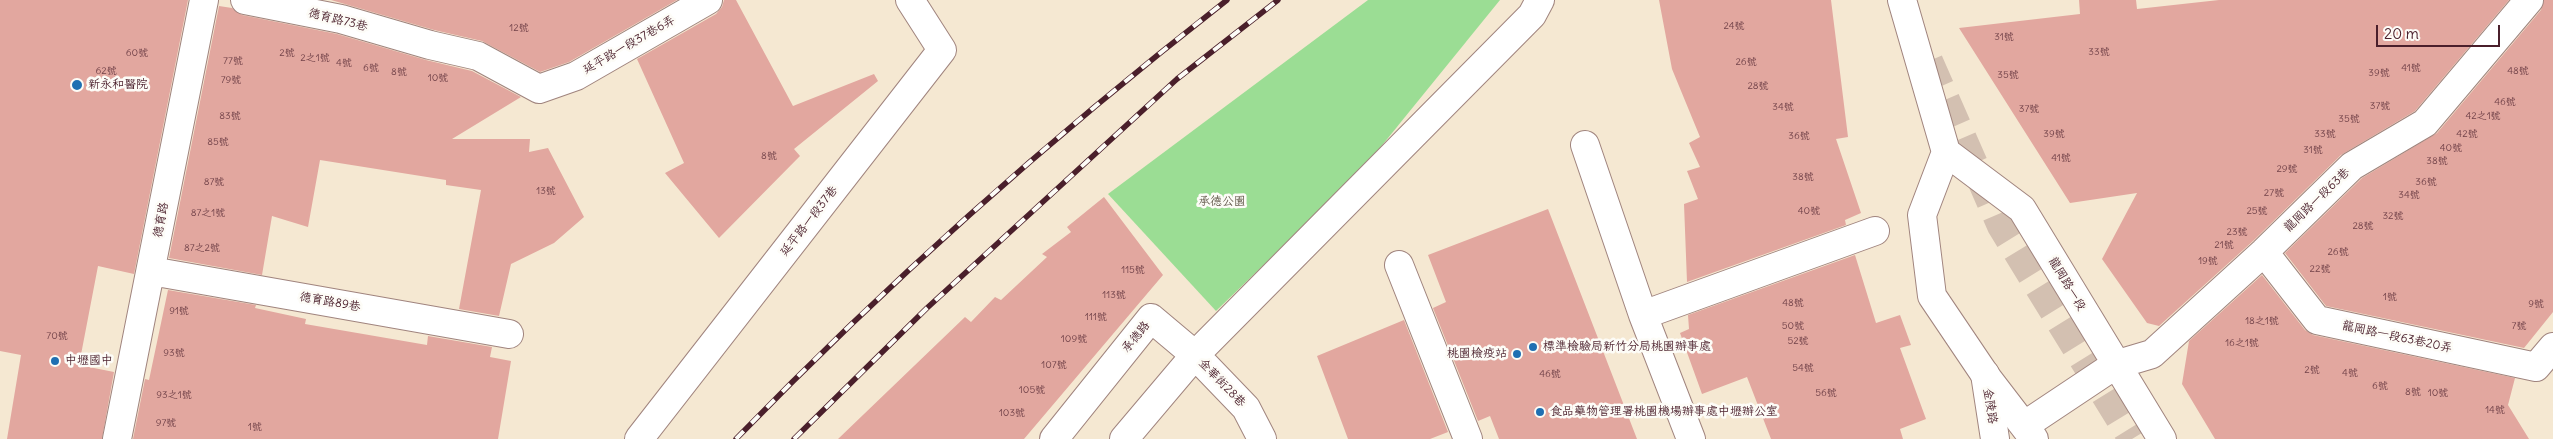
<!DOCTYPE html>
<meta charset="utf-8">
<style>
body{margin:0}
#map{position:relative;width:2553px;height:439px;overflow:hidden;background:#f5e8d2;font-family:Delius,sans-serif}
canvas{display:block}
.scale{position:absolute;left:2376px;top:25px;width:124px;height:22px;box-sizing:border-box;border:2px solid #4a1f2b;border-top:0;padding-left:6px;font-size:15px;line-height:18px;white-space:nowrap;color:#4a1f2b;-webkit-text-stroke:4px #fdfcf7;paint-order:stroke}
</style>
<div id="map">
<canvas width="2553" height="439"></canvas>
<div class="scale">20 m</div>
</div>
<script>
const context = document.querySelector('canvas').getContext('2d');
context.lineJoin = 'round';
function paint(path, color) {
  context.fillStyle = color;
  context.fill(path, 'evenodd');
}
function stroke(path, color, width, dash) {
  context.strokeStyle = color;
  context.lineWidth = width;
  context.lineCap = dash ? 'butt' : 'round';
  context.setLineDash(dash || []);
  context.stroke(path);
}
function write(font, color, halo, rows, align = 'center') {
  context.font = font + ' Delius,"LXGW WenKai TC",sans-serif';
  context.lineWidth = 5;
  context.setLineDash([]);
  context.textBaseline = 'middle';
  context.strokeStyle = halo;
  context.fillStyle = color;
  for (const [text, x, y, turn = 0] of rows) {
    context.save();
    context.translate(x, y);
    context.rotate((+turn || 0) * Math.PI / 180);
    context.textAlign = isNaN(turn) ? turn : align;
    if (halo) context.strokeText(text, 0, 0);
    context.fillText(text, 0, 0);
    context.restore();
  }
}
const green = new Path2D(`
 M1368,0H1500L1362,170L1216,311L1108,194Z`);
const building = new Path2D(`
 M0,0H188L134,274L98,266L79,365L114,372L102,439H7L21,355L0,351Z
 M331,0H677L569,62L540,72L482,41L434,30Z
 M724,0H736L793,106L874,74L878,81L794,149L800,156L719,238L665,173L684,163L637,59L716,14L722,7Z
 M1659,0H1831L1848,137L1836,139L1861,213L1845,220L1846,225L1687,282L1684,204L1698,199L1687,171L1700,167L1689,143L1700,137L1672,69Z
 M2079,0H2136L2137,9L2219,0H2509L2415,111L2341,155L2253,241L2159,326L2147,323L2102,259L2137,193L2070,203L1959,28L2080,14Z
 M2544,0H2553V312L2524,348L2326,306L2285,253L2362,178L2437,133L2541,10Z
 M219,6L232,8L242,15L337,34L426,60L472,71L521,97L452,139H530L529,152L548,148L584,217L554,243L511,264L499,316L459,309L481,190L446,185V180L320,160L308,227L272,216L262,275L169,258Z
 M1104,197L1163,275L1024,439H838L965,317L971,322L995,297L1001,300L1047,257L1042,254L1071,232L1067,227Z
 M1548,209L1637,439H1499L1490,416L1478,421L1433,308L1446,302L1428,255Z
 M1855,255L1876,323L1900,315L1911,345L1900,348L1926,419L1900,429L1903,439H1771L1747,377L1702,394L1680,333L1689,329L1688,315Z
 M2262,275L2305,330L2313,335L2515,378L2508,405L2529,439H2215L2182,384L2189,341Z
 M168,290L256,305L255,308L306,319L305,324L427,345L428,336L492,347L490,357L511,361L498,439H133L145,379L149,380Z
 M1404,320L1448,432L1430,439H1348L1317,356Z`);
const minorTunnel = new Path2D(`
 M1929,61L2001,226L2132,439`);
const minor = new Path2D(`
 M245,0L341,19L430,45L478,56L539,89L576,76L708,0
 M1902,0L1946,152L2022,209L2162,439
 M1585,145L1643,315
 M1946,152L1922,215L1932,296L1988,379L2034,439
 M2264,252L2317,320L2536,367L2553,347
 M1399,265L1468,439
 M151,271L509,334
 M2025,425L2115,365L2152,354L2264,252L2352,166L2425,123L2529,0
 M117,439L204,0
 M639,439L942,50L910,0
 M1054,439L1151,318L1195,355L1124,439
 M1262,439L1246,408L1195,355L1532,15L1540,0
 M1691,439L1643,315L1875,231`);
const major = new Path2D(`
 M1985,374L1995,439`);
const rail = new Path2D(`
 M736,439C889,281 1054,135 1227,0
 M794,439L927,308L1177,79L1278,0`);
const markers = [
 [77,85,6,"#1f6fb2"],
 [1533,347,5,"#1f6fb2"],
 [1517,354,5,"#1f6fb2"],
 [55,361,5,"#1f6fb2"],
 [1540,412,5,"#1f6fb2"]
];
const numberNames = [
 ["24號",1734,26],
 ["12號",519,28],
 ["31號",2004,37],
 ["33號",2099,52],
 ["60號",137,53],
 ["2號",287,53],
 ["2之1號",315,58],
 ["77號",233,61],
 ["26號",1746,62],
 ["4號",344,63],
 ["6號",371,68],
 ["41號",2411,68],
 ["62號",106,71],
 ["48號",2518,71],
 ["8號",399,72],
 ["39號",2379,73],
 ["35號",2008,75],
 ["10號",438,78],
 ["79號",231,80],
 ["28號",1758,86],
 ["46號",2505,102],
 ["37號",2380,106],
 ["34號",1783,107],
 ["37號",2029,109],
 ["83號",230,116],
 ["42之1號",2483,116],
 ["35號",2349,119],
 ["39號",2054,134],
 ["33號",2325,134],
 ["42號",2467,134],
 ["36號",1799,136],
 ["85號",218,142],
 ["40號",2451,148],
 ["31號",2313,150],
 ["8號",769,156],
 ["41號",2061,158],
 ["38號",2437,161],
 ["29號",2287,169],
 ["38號",1803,177],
 ["87號",214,182],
 ["36號",2426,182],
 ["13號",546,191],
 ["27號",2274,193],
 ["34號",2409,195],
 ["40號",1809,211],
 ["25號",2257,211],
 ["87之1號",208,213],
 ["32號",2393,216],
 ["28號",2363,226],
 ["23號",2237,232],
 ["21號",2224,245],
 ["87之2號",202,248],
 ["26號",2338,252],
 ["19號",2208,261],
 ["22號",2320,269],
 ["115號",1133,270],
 ["113號",1114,295],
 ["1號",2390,297],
 ["48號",1793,303],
 ["9號",2536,304],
 ["91號",179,311],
 ["111號",1096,317],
 ["18之1號",2262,321],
 ["50號",1793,326],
 ["7號",2519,326],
 ["70號",57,336],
 ["109號",1074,339],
 ["52號",1798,341],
 ["16之1號",2242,343],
 ["93號",174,353],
 ["107號",1054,365],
 ["54號",1803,368],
 ["2號",2312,370],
 ["4號",2350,373],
 ["46號",1550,374],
 ["6號",2380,386],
 ["105號",1032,390],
 ["8號",2413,392],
 ["56號",1826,393],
 ["10號",2438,393],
 ["93之1號",174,395],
 ["14號",2495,410],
 ["103號",1012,413],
 ["97號",166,423],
 ["1號",255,427]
];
const streetNames = [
 ["德育路73巷",338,20,14],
 ["延平路一段37巷6弄",629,45,-30],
 ["龍岡路一段63巷",2317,200,-44],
 ["德育路",161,220,-79],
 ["延平路一段37巷",809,221,-52],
 ["龍岡路一段",2067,284,59],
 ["德育路89巷",330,302,10],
 ["承德路",1136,337,-51],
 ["龍岡路一段63巷20弄",2397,337,12],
 ["金華街28巷",1222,383,46],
 ["金陵路",1990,406,81]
];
const poiNames = [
 ["新永和醫院",88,85],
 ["標準檢驗局新竹分局桃園辦事處",1543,347],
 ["桃園檢疫站",1507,354,"right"],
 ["中壢國中",65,361],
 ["食品藥物管理署桃園機場辦事處中壢辦公室",1550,412]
];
const parkNames = [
 ["承德公園",1222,202]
];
paint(green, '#9bdd94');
paint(building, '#e2a79f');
stroke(minorTunnel, '#d3c0b1', 28, [28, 14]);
stroke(minor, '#a0847e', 30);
stroke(major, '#a0847e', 30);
stroke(minor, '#fff', 28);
stroke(major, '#fff', 28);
stroke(rail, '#4a1f2b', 5.5);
stroke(rail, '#fdfcf7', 4, [11]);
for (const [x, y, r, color] of markers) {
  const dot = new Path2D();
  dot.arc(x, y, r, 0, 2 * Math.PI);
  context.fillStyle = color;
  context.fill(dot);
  stroke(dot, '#fdfcf7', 2);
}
write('10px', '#704148', null, numberNames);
write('12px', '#4a1f2b', '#fdfcf7', streetNames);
write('12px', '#4a1f2b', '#fdfcf7', poiNames, 'left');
write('12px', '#62584a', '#fdfcf7', parkNames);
</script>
